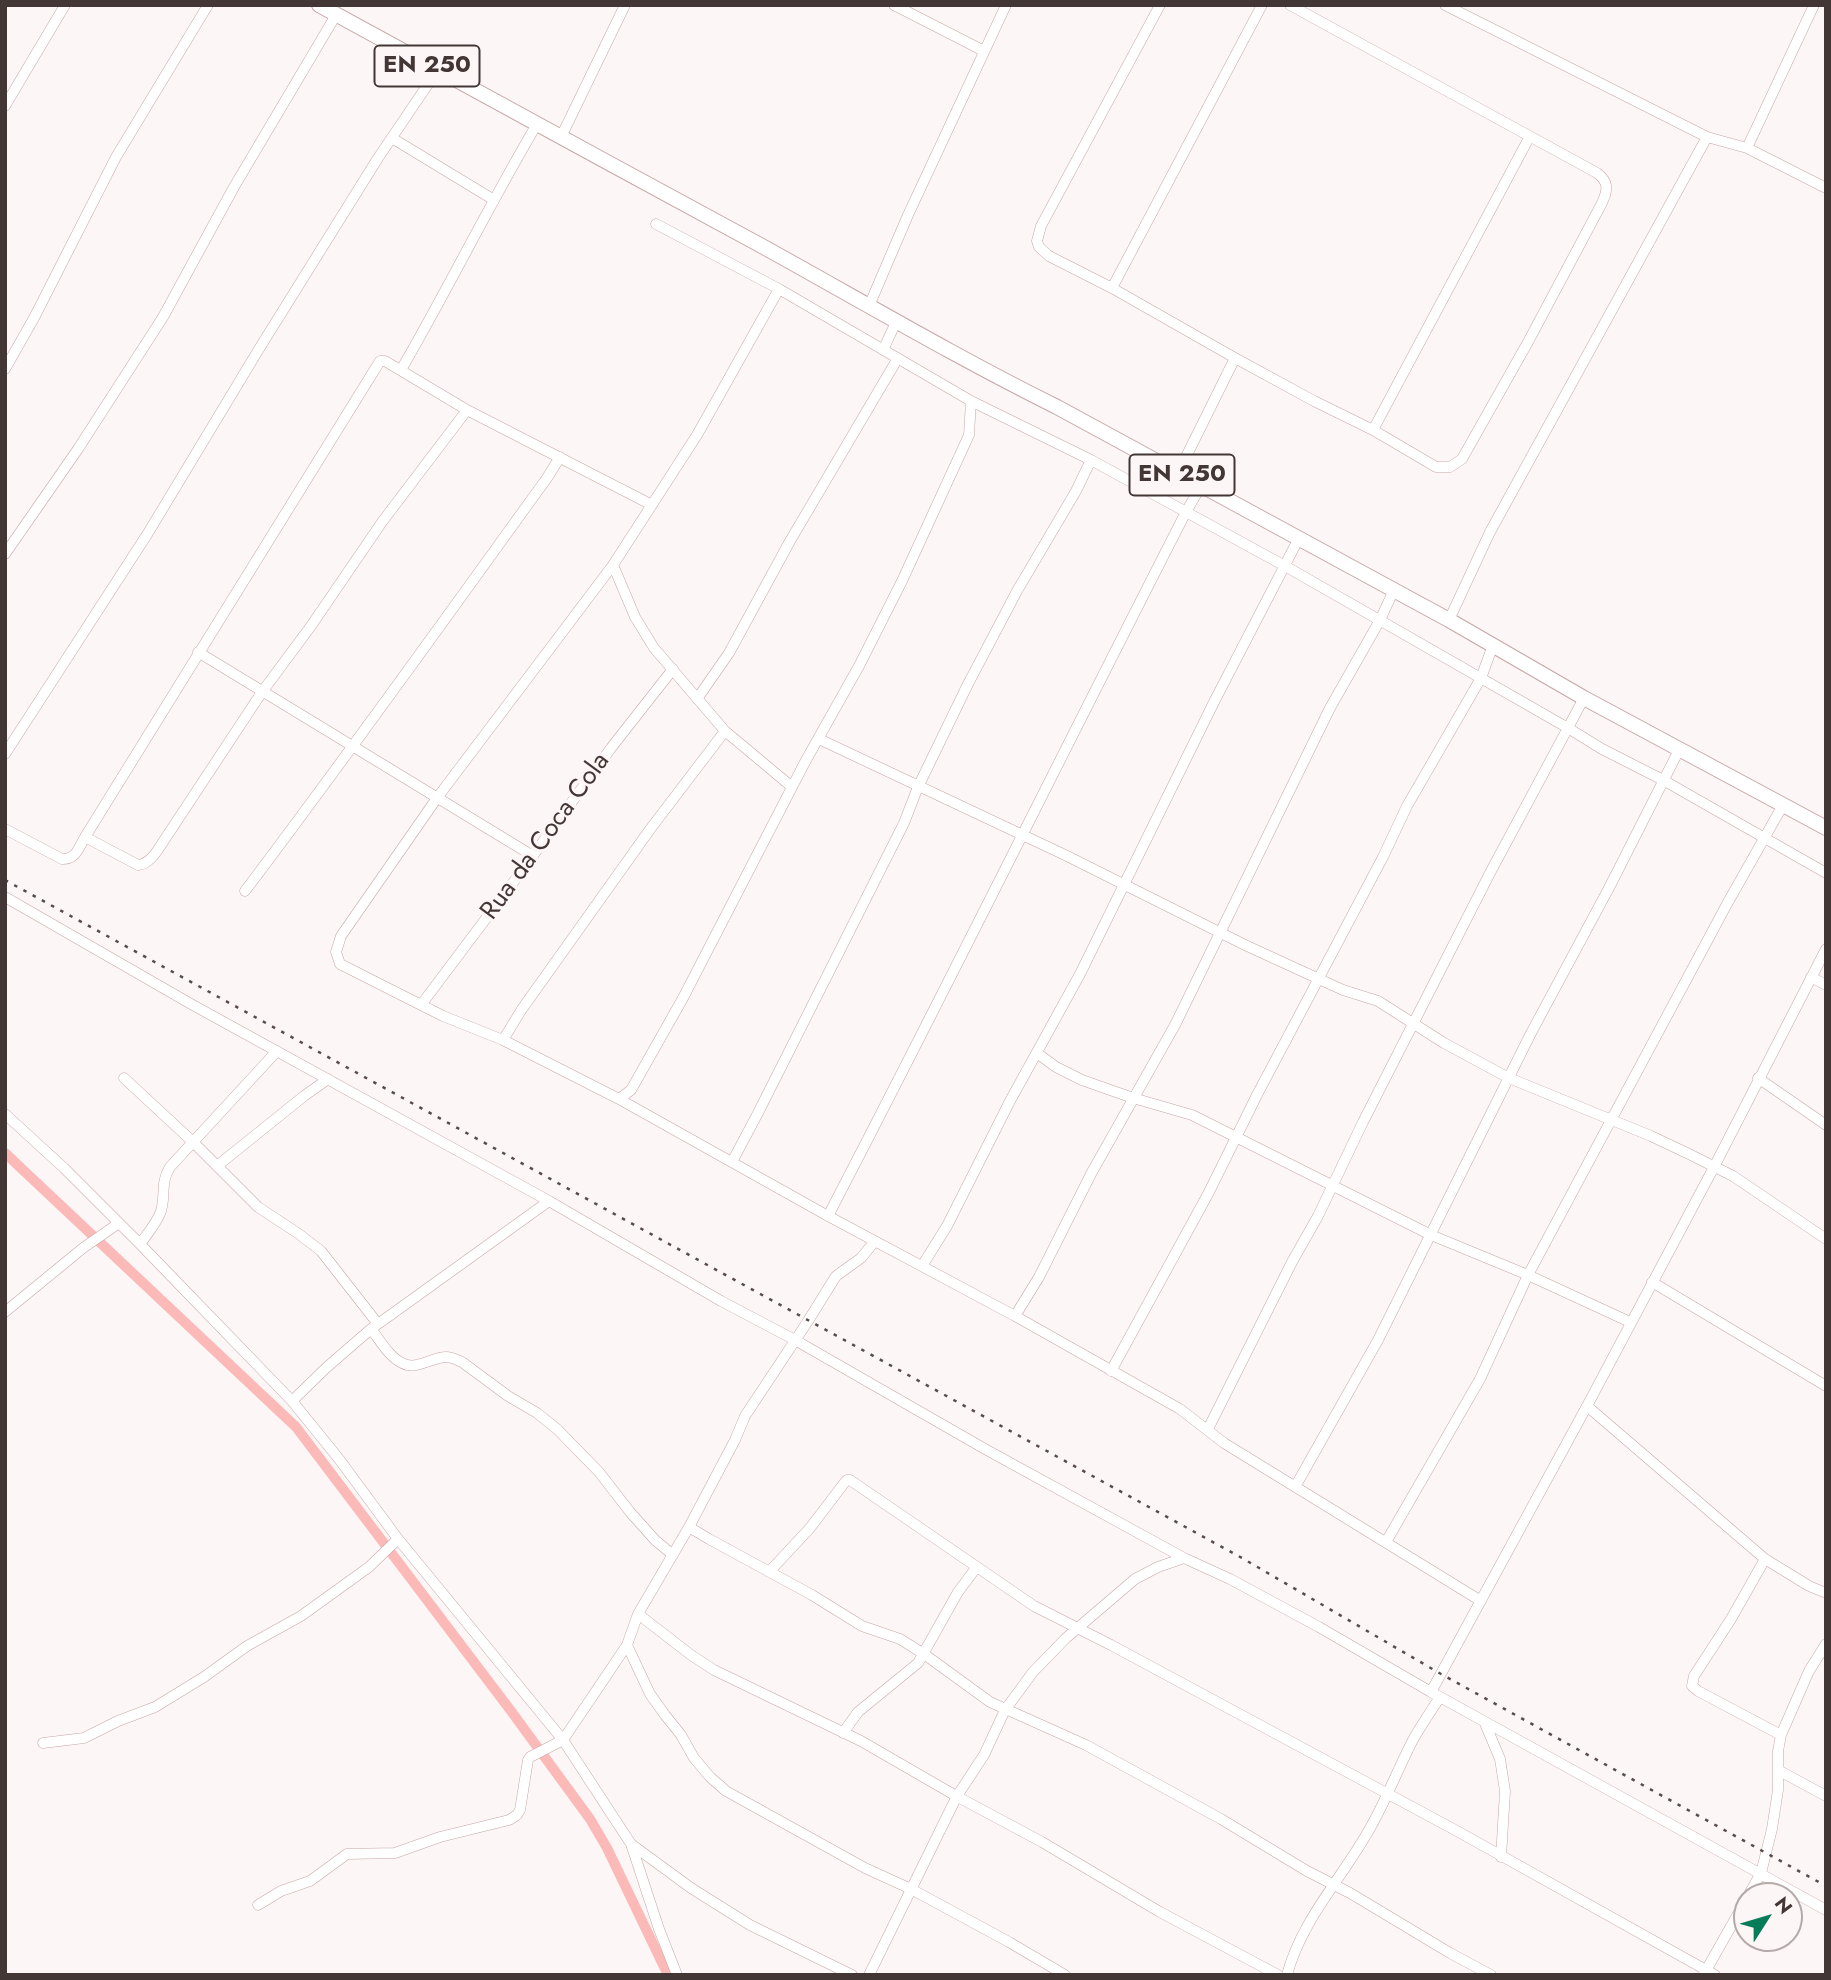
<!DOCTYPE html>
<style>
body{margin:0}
#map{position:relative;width:1831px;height:1980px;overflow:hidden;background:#fdf6f6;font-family:Jost,sans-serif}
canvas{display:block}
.frame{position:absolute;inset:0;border:7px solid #433736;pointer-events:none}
.north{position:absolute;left:1733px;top:1882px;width:70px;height:70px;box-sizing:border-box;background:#fdf6f6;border:2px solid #b3aaa9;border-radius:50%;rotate:53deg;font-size:19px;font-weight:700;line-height:28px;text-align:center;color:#433736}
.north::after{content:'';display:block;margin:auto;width:24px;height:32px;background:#067c59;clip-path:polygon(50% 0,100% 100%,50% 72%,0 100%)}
</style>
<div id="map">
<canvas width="1831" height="1980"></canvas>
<div class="frame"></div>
<div class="north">N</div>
</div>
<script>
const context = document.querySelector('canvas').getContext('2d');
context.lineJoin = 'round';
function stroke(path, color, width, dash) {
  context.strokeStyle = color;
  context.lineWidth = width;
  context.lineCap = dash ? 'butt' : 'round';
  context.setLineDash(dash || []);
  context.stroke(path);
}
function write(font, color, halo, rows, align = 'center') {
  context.font = font + ' Jost,sans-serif';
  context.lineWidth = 7;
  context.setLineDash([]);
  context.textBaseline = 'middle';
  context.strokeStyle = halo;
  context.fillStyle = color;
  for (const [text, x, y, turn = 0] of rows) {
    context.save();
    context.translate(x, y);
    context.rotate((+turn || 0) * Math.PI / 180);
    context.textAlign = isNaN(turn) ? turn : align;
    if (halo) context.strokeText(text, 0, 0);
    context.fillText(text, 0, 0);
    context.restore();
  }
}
const stream = new Path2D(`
 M5,1973L7,1975`);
const canal = new Path2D(`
 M5,1153L296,1427L511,1711L590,1819L607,1848L668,1975`);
const street = new Path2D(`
 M894,5L984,51
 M1160,5L1041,226L1037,241L1039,247L1049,256L1112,288L1235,358L1314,401L1373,430L1436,467H1450L1462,459L1528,342L1602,203C1608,190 1609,182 1597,173L1290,5
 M1445,5L1707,137L1747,148L1826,188
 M5,106L65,5
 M561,137L625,5
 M392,138L494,200
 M1747,148L1814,5
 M656,224L779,289L971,401L1091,460L1285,566L1568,728L1602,749L1663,780L1826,873
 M1112,288L1262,5
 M779,289L697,435L613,565L437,798L341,936L336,952L340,964L443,1016L503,1040L619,1099L828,1216L1015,1316L1180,1409L1224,1443L1481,1601
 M869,306L908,215L1006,5
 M883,350L897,320
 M5,369L34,318L116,157L208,5
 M401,370C448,289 489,205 537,124
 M1373,430L1530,136
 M1178,473L1235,358
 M5,554L78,449L163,317L234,187L336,15
 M613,565L635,617L654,648L725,731L792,787
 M1449,620L1490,532L1707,137
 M198,652L533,856
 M697,699L729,653L790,541L898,358
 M819,739L1065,855L1245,945L1343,990L1378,1001L1444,1043L1509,1078L1651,1136L1689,1154L1733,1176L1826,1239
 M5,754L148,533L259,349L378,158L437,71
 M5,829L62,859C76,860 79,847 85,837L138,865C150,864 157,851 163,842L262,692L311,626L382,522L467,410
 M85,837L380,361H385L467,410L652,505
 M245,891C348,755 447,616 547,478L560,457
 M5,897L191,1004L549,1201L721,1301L795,1340L985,1449L1184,1558L1230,1579L1319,1627L1431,1692
 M1826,949L1714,1167L1587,1406L1431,1692L1826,1910
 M1811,977L1826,985
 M421,1005L524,868L611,748L673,669
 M503,1040L522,1009L651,828L725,731
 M1037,1053L1056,1067L1082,1080L1133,1098L1192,1115L1431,1235L1528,1275L1630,1322
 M124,1078L193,1142L258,1207L299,1234L321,1251L378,1324L371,1329C380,1340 389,1357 402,1363C416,1371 432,1357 446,1357C452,1357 457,1360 462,1362L508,1396L537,1413L557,1429L599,1472L630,1512L655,1540L673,1555
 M1758,1078L1826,1125
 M619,1099L631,1090L683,998L805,762L859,666L902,581L969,435L971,401
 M5,1114L64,1168L140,1244L292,1401L339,1459L398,1539L563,1740L631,1844L659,1929L677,1975
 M732,1162L758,1113L904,823L918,787L968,684L1017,591L1076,491L1091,460
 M217,1166L304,1096L328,1079
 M828,1216C950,982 1066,746 1186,512L1201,486
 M140,1244C147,1234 157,1223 161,1211C166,1194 160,1183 170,1167L277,1051
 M922,1266L947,1226L1010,1101L1080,974L1215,700L1299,538
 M1652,1282L1826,1386
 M5,1312L83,1248L119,1223
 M1015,1316L1039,1277L1092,1172L1175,1025L1330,708L1380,620L1394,590
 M378,1324L549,1201
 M1111,1371L1208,1194L1258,1093L1383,857L1407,806L1481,678L1493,645
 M292,1401L327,1367L371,1329
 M1587,1406L1765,1559L1809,1586L1826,1593
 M1208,1429L1292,1262L1318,1216L1363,1122L1491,871L1584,698
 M1295,1487L1378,1340L1530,1035L1610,886L1680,748
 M689,1527L709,1539L812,1595L862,1626L900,1639L924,1654L990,1702L1086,1745L1221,1819L1307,1871L1350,1893L1450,1953L1491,1975
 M1386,1542L1480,1379L1528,1275L1727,904L1783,805
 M1765,1559L1731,1619L1694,1676L1692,1686L1698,1691L1781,1735
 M769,1572L810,1528L845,1482L847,1480H850L1034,1606L1111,1645L1457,1831L1715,1975
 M638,1614L691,1655L714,1670L861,1741L958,1797L1042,1842L1160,1912L1278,1975
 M627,1645L650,1694L665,1715L681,1735L694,1758L710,1777L726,1791L865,1868L911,1889L1009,1942L1065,1975
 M1484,1721L1500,1759L1505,1791L1501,1857
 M843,1733L858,1712L918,1663L958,1592L976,1568
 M43,1743L84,1738L118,1721L155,1707L204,1677L247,1646L301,1616L369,1567L398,1539
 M1778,1770L1826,1796
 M631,1844L691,1888L750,1925L852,1975
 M1748,1896L1761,1873L1772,1829L1778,1790V1751L1781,1735L1809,1671L1826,1644
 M258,1905L281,1891L310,1881L347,1854L395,1853L440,1837L509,1820L517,1815L520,1810L528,1760L530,1757L563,1740L627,1645L638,1614L689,1527L735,1440L745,1416L808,1321L836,1276L861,1258L875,1241
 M1704,1974L1747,1898
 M869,1975L957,1796L984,1755L1005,1710L1033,1672L1066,1638L1135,1579L1158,1567L1184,1558
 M1287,1975C1301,1921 1342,1878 1369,1830C1386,1801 1398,1768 1414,1738C1422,1724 1431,1711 1440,1697`);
const primary = new Path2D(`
 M319,5C465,86 613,165 760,245C858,299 956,357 1057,407L1449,620L1584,698L1826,828`);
const rail = new Path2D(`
 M5,880L1242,1558L1441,1674L1826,1886`);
const shields = [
 [427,66,105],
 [1182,475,105]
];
const shieldNames = [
 ["EN 250",427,66],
 ["EN 250",1182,475]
];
const streetNames = [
 ["Rua da Coca Cola",546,837,-54]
];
stroke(stream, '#c49291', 2.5);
stroke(canal, '#fbb9b8', 10);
stroke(street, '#c5a7a6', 11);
stroke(primary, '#c5a7a6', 16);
stroke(street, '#fff', 10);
stroke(primary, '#fff', 14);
stroke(rail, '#594d4c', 2.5, [3.5, 7]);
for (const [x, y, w] of shields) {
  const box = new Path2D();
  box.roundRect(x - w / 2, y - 20.5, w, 41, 5);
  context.fillStyle = '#fdf6f6';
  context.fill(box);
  stroke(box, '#433736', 2);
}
write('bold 24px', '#433736', null, shieldNames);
write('26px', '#433736', '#fdf6f6', streetNames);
</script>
